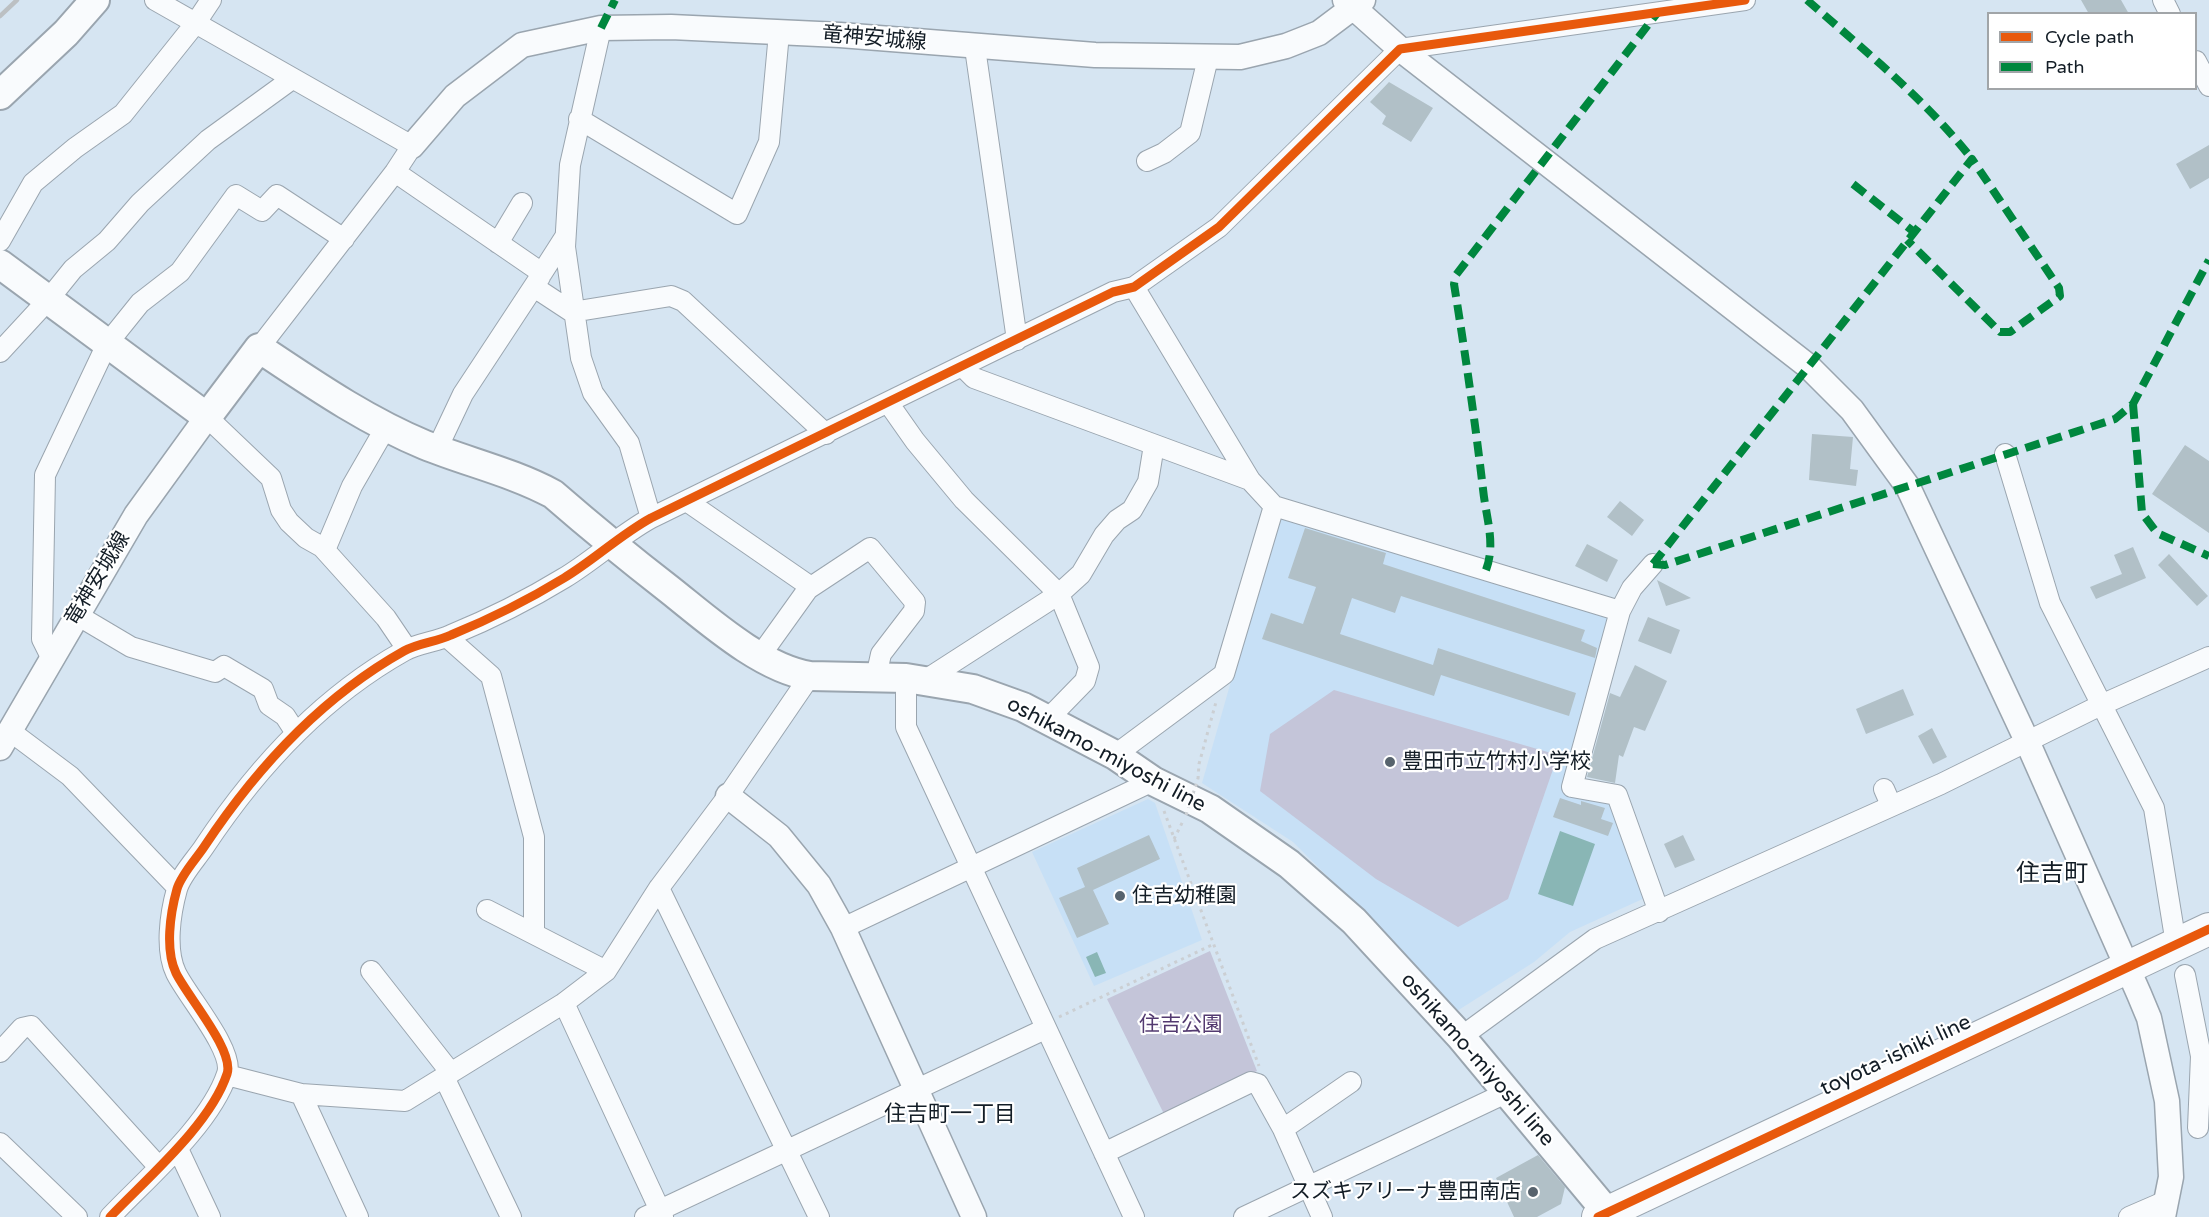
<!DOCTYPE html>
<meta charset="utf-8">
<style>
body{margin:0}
#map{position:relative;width:2209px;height:1217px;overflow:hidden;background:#d6e5f2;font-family:"Varela Round",sans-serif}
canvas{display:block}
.legend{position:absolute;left:1987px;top:12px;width:210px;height:78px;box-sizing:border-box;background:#fff;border:2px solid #a1a5a8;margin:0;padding:8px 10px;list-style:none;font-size:18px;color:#131d26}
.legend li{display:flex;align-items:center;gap:12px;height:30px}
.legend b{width:30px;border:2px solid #a1a5a8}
</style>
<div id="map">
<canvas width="2209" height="1217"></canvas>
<ul class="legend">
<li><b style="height:8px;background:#e8590c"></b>Cycle path</li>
<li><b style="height:8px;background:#00873e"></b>Path</li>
</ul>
</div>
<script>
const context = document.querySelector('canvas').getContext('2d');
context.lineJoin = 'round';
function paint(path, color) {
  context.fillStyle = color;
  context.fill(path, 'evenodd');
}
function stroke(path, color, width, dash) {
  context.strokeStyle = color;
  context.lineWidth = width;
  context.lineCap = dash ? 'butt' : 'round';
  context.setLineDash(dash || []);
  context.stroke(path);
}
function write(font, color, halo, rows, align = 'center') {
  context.font = font + ' "Varela Round","Noto Sans JP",sans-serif';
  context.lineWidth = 4.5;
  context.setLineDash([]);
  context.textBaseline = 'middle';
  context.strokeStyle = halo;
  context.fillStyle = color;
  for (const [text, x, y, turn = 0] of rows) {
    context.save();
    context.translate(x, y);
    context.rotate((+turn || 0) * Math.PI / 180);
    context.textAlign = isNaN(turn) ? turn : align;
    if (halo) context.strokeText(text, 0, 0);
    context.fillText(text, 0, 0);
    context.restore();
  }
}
const built = new Path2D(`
 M1279,513L1611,616L1580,741L1563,791L1608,799L1647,897L1570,932L1534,962L1457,1011L1388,937L1293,842L1202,783Z
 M1148,799L1155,803L1202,940L1094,986L1032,852Z`);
const green = new Path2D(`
 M1334,690L1558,755L1508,899L1458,927L1376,879L1260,791L1270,734Z
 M1210,951L1257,1071L1164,1114L1107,999Z`);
const water = new Path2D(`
 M1560,831L1595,844L1573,906L1538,894Z
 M1097,952L1106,973L1095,977L1086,957Z`);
const building = new Path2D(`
 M2081,0H2121L2129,14H2089Z
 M1389,82L1433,108L1411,142L1382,124L1386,116L1370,102Z
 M2209,145V178L2190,189L2176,164Z
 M1812,434L1853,437L1850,469L1858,470L1856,486L1809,480Z
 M2185,445L2209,461V533L2152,494Z
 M1620,501L1644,520L1632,536L1607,517Z
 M1305,528L1386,553L1383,564L1585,630L1581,641L1597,648L1595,658L1401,596L1395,613L1352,598L1340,634L1433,665L1438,648L1576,693L1569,716L1441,675L1434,696L1262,639L1271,613L1303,624L1316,587L1288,578Z
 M1587,544L1618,560L1607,582L1575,566Z
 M2133,547L2146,578L2096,599L2090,587L2122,574L2114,555Z
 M2169,554L2208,596L2197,606L2158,565Z
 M1657,580L1691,598L1666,606Z
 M1648,617L1680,630L1671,654L1638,641Z
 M1635,665L1667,681L1645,731L1634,727L1623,757L1619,755L1615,783L1587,777L1610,693L1620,697Z
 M1903,689L1914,715L1866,734L1856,709Z
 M1932,728L1947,757L1933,764L1918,736Z
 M1560,798L1581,805V801L1605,808L1601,819L1613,823L1608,836L1553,817Z
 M1149,835L1160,859L1093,890L1109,924L1077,938L1059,898L1085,887L1077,868Z
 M1683,835L1695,860L1675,868L1664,844Z
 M1538,1155L1565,1187L1561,1204L1537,1217H1514L1496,1178Z`);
const path = new Path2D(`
 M1198,779L1199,764L1216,702
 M1164,811L1259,1066
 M1174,839L1184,819
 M1059,1017L1212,945`);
const minor = new Path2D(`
 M155,0L412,146L395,172L259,348
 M2163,0L2170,14
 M601,28L570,165L565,247L581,358L593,393L629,443L651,518
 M975,48L1017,340
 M2196,61L2209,86
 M579,119L737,214L769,142L779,33
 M1147,161L1164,153L1190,133L1208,58
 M395,172L542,273L565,237
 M0,241L33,183L75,148L123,114L195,24L211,0
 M498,243L522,203
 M534,287L572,312L671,296L683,301L826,434
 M1134,287L1250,480L1274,506L1620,611
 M0,352L48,300L73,269L107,241L140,203L208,140L292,79
 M963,367L974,378L1250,480
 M889,404L915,441L964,500L1059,594L1089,667L1085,681L1047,720
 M207,417L271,478L281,510L289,522L306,538L322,547L386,618L407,649
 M437,449L463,394L540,277
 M2005,454L2050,603L2154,808L2176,944
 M688,502L811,587
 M325,550L352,486L386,427
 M1653,564L1632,588L1620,611L1572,787L1617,795L1659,912
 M77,615L131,647L215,672L224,666L263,689L269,705L285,716L296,733
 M447,637L491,676L534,837V932
 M760,656L808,589L870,548L915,602L914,611L881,654L876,677
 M51,657L42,639L45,475L107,344L140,303L180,272L236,195L262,211L277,195L344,239
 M906,678V727L1134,1217
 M924,681L1059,594L1081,574L1104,535L1117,520L1132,510L1148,482L1154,445
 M10,731L70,776L177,887
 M1115,755L1224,674L1274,506
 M1884,789L1891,805
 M659,888L819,1217
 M487,910L606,971
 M843,928L1153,781
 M371,971L451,1073
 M2185,975L2201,1056L2198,1128
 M564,1003L663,1217
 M1461,1037L1595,939L1941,784L2101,705L2209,657
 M0,1052L22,1028L31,1026L158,1166
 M227,1075L301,1094L405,1101L564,1003L606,971L659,888L728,796L810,676
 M444,1077L511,1217
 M301,1094L358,1217
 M1283,1129L1351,1082
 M0,1143L77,1217
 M178,1149L210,1217
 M1104,1153L1251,1082L1258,1084L1283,1129L1322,1217
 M110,1217C147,1178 210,1125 227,1074C235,1051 187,996 176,973C165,950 170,914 177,889C181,875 196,859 204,847C255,770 322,697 404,651C418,643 436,642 451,635C490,619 528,600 564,578C594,560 620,535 651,518L1113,292L1134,287L1219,227L1400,49L1745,0
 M645,1217L1045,1029
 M1244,1217L1508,1092
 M2129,1217L2166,1201`);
const tertiary = new Path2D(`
 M1345,0L1400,49L1808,366L1852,410L1908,487L2027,741L2139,994L2149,1018L2167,1101L2171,1177L2163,1217
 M412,146L455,96L522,45L601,28L671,27L840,35L1095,55L1240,57L1286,46L1319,33L1363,0
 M0,748L136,515L207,417
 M728,796L779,836L819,885L843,928L974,1217`);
const secondary = new Path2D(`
 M0,95L66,33L95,0
 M0,264L207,417L259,348C313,384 365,420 425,445C467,462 512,472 553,494C591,527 630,559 670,590C709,621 761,668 810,676L906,678L973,689L1023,707L1115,755L1153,781L1210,809L1289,864L1354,921L1461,1037L1611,1217`);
const primary = new Path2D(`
 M1598,1217L2209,929`);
const rail = new Path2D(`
 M0,16L17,0`);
const pathBridge = new Path2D(`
 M1186,815L1198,779`);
const quiet = new Path2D(`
 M1807,0C1864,50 1925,99 1972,159
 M601,28L615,0
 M1853,184L1914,232
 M2133,404L2142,513L2157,533L2209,556
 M1653,564L1972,159L2059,288L2060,296L2010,332H2000L1907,240
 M1653,564L1665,565L2115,419L2133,404L2209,260
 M1486,570C1496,543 1486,518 1483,489C1475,421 1465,352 1454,284L1456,275L1658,12`);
const cycleway = new Path2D(`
 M110,1217C147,1178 210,1125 227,1074C235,1051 187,996 176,973C165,950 170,914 177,889C181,875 196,859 204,847C255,770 322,697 404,651C418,643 436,642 451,635C490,619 528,600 564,578C594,560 620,535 651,518L1113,292L1134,287L1219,227L1400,49L1745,0
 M1598,1217L2209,929`);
const markers = [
 [1390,762,6,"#57636d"],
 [1120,896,6,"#57636d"],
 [1533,1192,6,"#57636d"]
];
const streetNames = [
 ["竜神安城線",874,39,5],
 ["竜神安城線",98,579,-59],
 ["oshikamo-miyoshi line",1106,755,28],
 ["toyota-ishiki line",1896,1056,-25],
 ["oshikamo-miyoshi line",1477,1060,49]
];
const poiNames = [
 ["豊田市立竹村小学校",1402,762],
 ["住吉幼稚園",1132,896],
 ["スズキアリーナ豊田南店",1521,1192,"right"]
];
const parkNames = [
 ["住吉公園",1181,1025]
];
const neighbourhoodNames = [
 ["住吉町一丁目",950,1115]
];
const quarterNames = [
 ["住吉町",2052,875]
];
paint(built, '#c7e0f6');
paint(green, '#c4c5d9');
paint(water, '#89b6b5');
paint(building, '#b1c0c7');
stroke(minor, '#9aa5af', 22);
stroke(tertiary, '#9aa5af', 27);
stroke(secondary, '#9aa5af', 32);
stroke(primary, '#9aa5af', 34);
stroke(path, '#cbcfd3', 3, [3, 4.5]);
stroke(minor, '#f9fbfd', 20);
stroke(tertiary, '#f9fbfd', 24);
stroke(secondary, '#f9fbfd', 28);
stroke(primary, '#f9fbfd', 32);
stroke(rail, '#bcc0c3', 4.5);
stroke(pathBridge, '#cbcfd3', 3, [3, 4.5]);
stroke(quiet, '#00873e', 8, [15, 8]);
stroke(cycleway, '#e8590c', 9);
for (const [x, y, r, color] of markers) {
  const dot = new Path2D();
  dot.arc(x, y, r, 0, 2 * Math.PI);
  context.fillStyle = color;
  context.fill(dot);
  stroke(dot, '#fff', 2);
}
write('21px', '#131d26', '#fff', streetNames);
write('21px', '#131d26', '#fff', poiNames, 'left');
write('21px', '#533a70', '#fff', parkNames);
write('22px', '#131d26', '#fff', neighbourhoodNames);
write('24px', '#131d26', '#fff', quarterNames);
</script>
